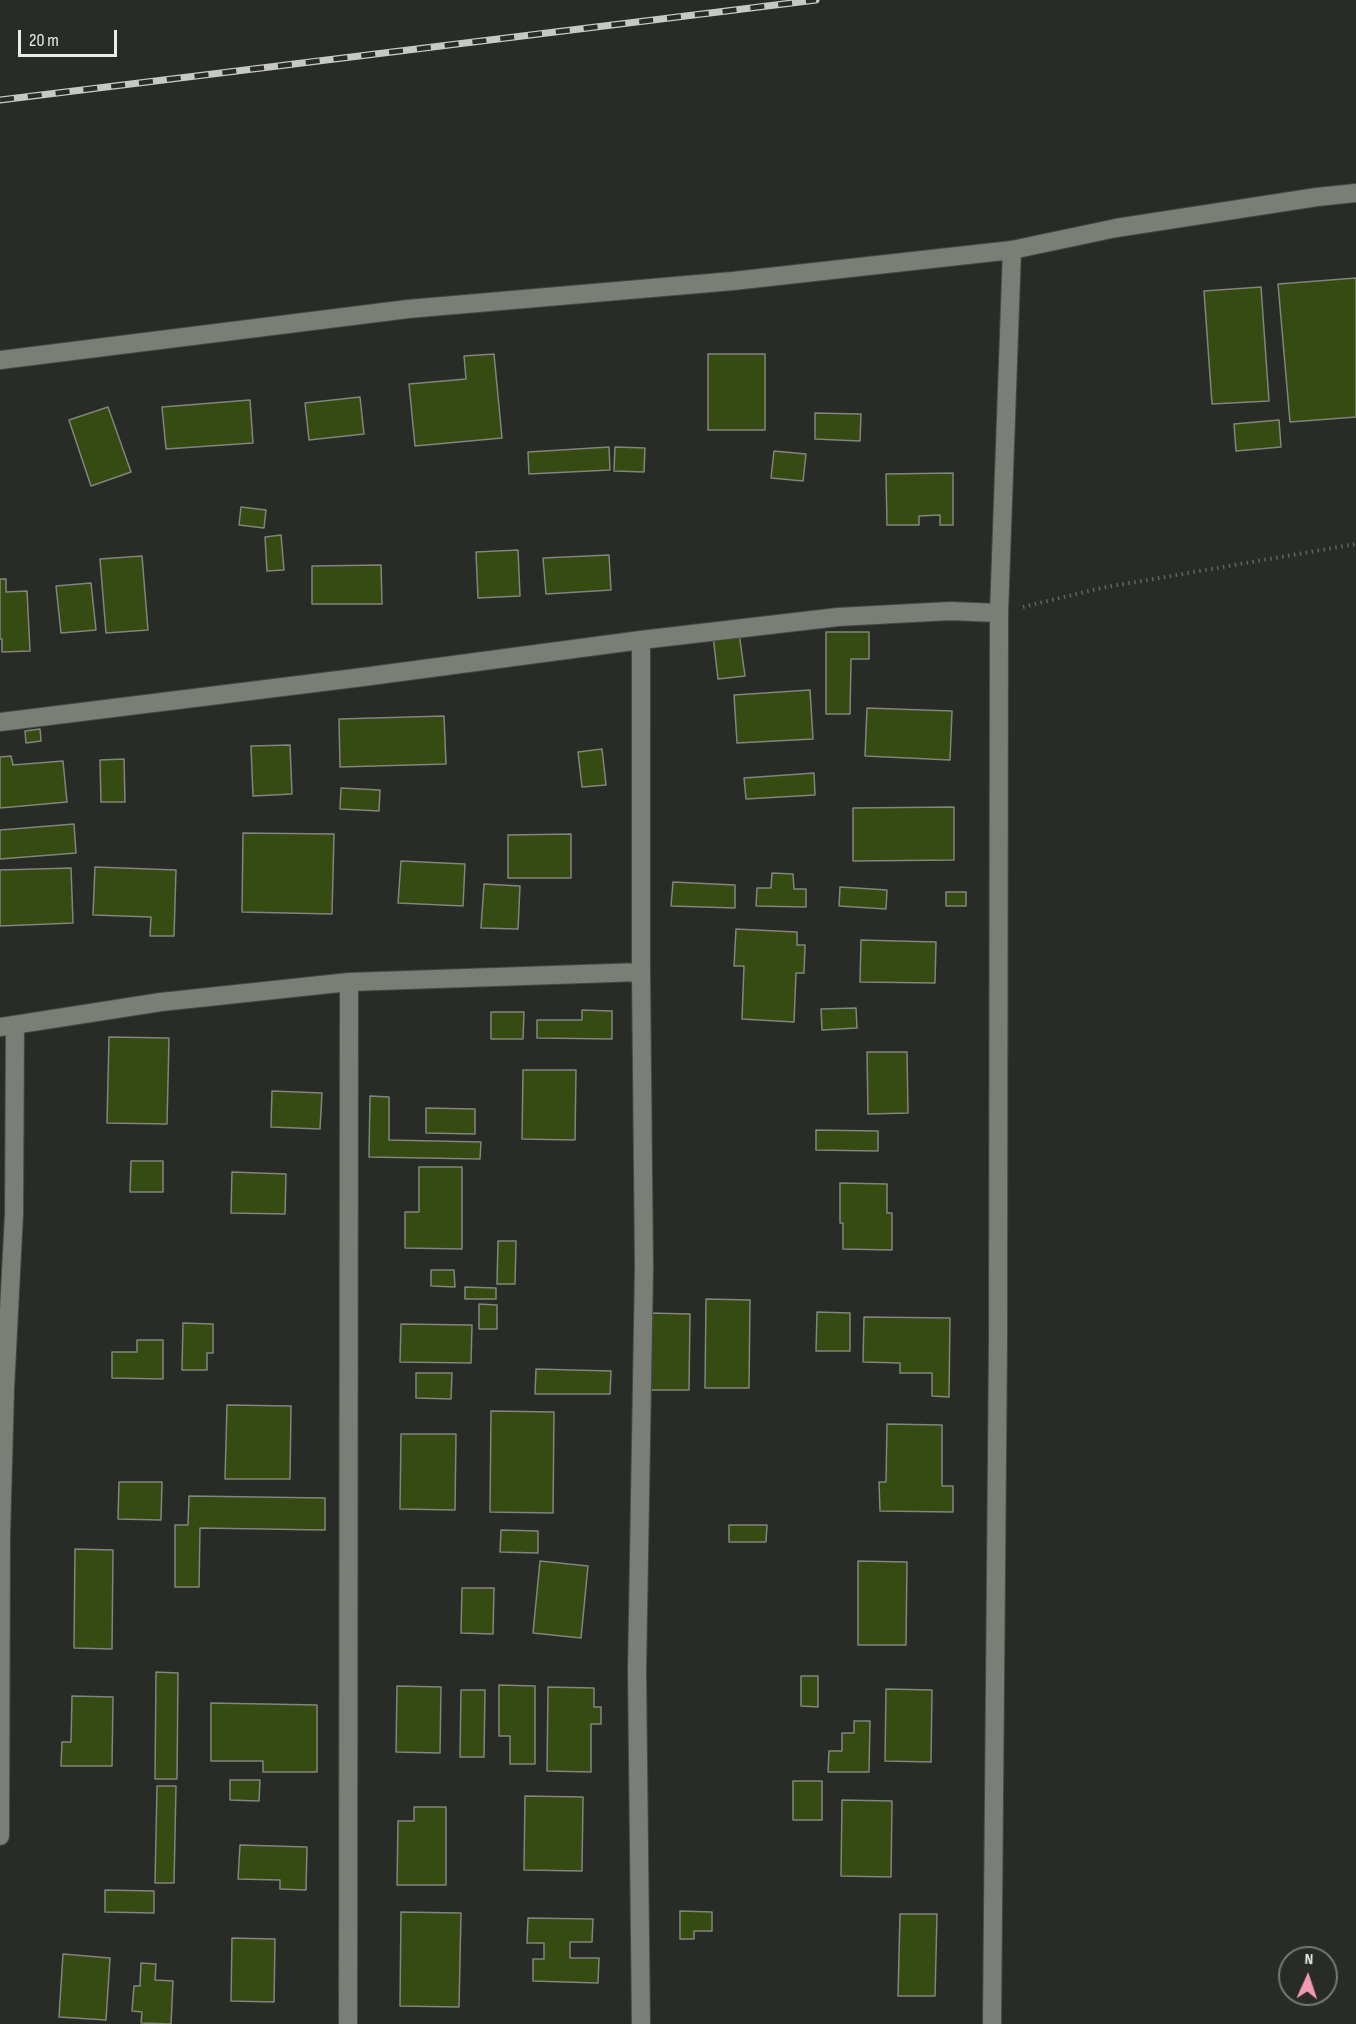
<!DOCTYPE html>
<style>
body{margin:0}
#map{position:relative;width:1356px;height:2024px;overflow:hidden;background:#292c26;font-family:"Sofia Sans Condensed",sans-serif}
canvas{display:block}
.north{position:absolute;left:1278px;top:1946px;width:60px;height:60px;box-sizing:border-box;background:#292c26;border:2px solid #767974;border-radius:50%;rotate:3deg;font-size:16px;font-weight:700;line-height:24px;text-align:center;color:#eaece8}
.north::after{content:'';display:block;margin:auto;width:21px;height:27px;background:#f19ab3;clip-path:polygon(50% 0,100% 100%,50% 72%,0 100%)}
.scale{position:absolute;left:18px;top:30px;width:99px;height:27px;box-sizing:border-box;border:3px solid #eaece8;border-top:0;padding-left:8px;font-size:18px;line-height:21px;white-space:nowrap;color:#eaece8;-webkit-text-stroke:4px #292c26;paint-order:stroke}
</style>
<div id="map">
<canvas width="1356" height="2024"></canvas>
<div class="north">N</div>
<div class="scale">20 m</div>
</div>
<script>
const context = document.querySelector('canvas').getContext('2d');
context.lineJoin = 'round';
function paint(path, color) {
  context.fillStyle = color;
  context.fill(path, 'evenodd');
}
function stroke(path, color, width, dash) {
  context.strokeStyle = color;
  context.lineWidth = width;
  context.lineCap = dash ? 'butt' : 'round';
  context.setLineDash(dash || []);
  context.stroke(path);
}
const building = new Path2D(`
 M1356,278V417L1290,422L1278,284Z
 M1261,287L1269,401L1212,404L1204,291Z
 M494,354L502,438L415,446L409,384L466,379L464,356Z
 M708,354H765V430H708Z
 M360,397L364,434L309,440L305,403Z
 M250,400L253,443L166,449L162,407Z
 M108,407L131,472L91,486L69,420Z
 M815,413L861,414L860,441L815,439Z
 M1279,420L1281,447L1236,451L1234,424Z
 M609,447L610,470L529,474L528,452Z
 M615,447L645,448L644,472L614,471Z
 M774,451L806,454L803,481L771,478Z
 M953,473V525H940V515L919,516V525H887L886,474Z
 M241,507L266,510L264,528L239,525Z
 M281,535L284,570L267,571L265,537Z
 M518,550L520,596L478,598L476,552Z
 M609,555L611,590L546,594L543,558Z
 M142,556L148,630L106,633L100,559Z
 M381,565L382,604H312V566Z
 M0,579H6V592L27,591L30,651L2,652V639H0Z
 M91,583L96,630L61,633L56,586Z
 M826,632H869V659H851L850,714H826Z
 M739,633L745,676L718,679L713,636Z
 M810,690L813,739L737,743L734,695Z
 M867,708L952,711L950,760L865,756Z
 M444,716L446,764L340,767L339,719Z
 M40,729L41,741L26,743L25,731Z
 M290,745L292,794L253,796L251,746Z
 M602,749L606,785L582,787L578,752Z
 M11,756L13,765L63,761L67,802L0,808V757Z
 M124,759L125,802H101L100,760Z
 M814,773L815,795L746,799L744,778Z
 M341,788L380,790L379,811L340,809Z
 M954,807V860L853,861V808Z
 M74,824L76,853L0,859V830Z
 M243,833L334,834L332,914L242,912Z
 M571,834V878H508V835Z
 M401,861L465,864L463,906L398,903Z
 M95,867L176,870L174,936H150L151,917L93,915Z
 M71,868L73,923L0,926V870Z
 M772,873L793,874L794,889H806V907L756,906L757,888H771Z
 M673,882L735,885V908L671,906Z
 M484,884L520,886L518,929L481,928Z
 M840,887L887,890L886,909L839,906Z
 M946,892H966V906H946Z
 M736,929L797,932V945H805L804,973H796L794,1022L742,1019L744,966H734Z
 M861,940L936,942L935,983L860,982Z
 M856,1008L857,1028L822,1030L821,1009Z
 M582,1010L612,1011V1039L537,1038V1020H582Z
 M491,1012H524L523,1039H491Z
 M109,1037L169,1038L167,1124L107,1123Z
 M867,1052H907L908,1113L868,1114Z
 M523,1070H576L575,1140L522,1139Z
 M272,1091L322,1093L320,1129L271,1127Z
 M370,1096L389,1097V1140L481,1142L480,1159L369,1157Z
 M426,1108L475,1109V1134L426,1133Z
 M816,1130L878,1131V1151L816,1150Z
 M131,1161H163V1192H130Z
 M419,1167H462V1249L405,1248V1212H419Z
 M232,1172L286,1174L285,1214L231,1213Z
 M840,1183L887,1184V1213H892V1250L843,1249V1223H840Z
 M498,1241H516L515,1284H497Z
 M431,1270H454L455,1287L431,1286Z
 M465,1287L496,1288V1299H465Z
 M706,1299L750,1300L749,1388H705Z
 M479,1304L497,1305V1329H479Z
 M817,1312L850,1313V1351H816Z
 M651,1313L690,1314L689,1390H650Z
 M864,1317L950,1318L949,1397L932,1396V1373H900V1363L863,1362Z
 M183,1323L213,1324V1353H207V1370H182Z
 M401,1324L472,1325L471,1363L400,1362Z
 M137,1340H163V1379L112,1378V1352H137Z
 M536,1369L611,1371L610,1394H535Z
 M416,1373H452L451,1399L416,1398Z
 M227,1405L291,1406L290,1479H225Z
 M491,1411L554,1412L553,1513L490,1512Z
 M887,1424L942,1425V1486H953V1512L880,1511L879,1482H886Z
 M401,1434H456L455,1510L400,1509Z
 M119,1482H162L161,1520L118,1519Z
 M189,1496L325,1498V1530L200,1528L199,1587H175V1525H188Z
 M729,1525H767L766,1542H729Z
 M501,1530L538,1531V1553L500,1552Z
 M75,1549L113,1550L112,1649L74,1648Z
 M540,1561L588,1566L581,1638L533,1633Z
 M858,1561L907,1562L906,1645H858Z
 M462,1588H494L493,1634L461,1633Z
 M156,1672L178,1673L177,1779H155Z
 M801,1676H818V1707L801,1706Z
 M499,1685L535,1686V1764H510V1736H499Z
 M397,1686L441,1687L440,1753L396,1752Z
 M548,1687L594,1688V1707H601V1724H591V1772L547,1771Z
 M886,1689L932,1690L931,1762L885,1761Z
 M461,1690H485L484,1757H460Z
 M72,1696L113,1697L112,1766H61L62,1742H71Z
 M211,1703L317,1705V1772H263V1761H211Z
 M854,1721H870L869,1772H828L829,1751H842V1733H854Z
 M230,1780H260L259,1801L230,1800Z
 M793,1781H822V1820H793Z
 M157,1786H176L174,1883H155Z
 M525,1796L583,1797L582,1871L524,1870Z
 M842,1800L892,1801L891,1877L841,1876Z
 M414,1807H446V1885H397L398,1821H414Z
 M240,1845L307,1847L306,1890L280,1889V1880L238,1879Z
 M105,1890L154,1891V1913L105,1912Z
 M680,1911L712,1912V1931H694V1939H680Z
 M401,1912L461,1913L459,2007L400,2006Z
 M900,1914H937L935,1996H898Z
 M528,1918L593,1919L592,1942H570V1958H599L598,1983L533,1981V1959H544V1943H527Z
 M232,1938L275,1939L274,2002L231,2001Z
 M63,1954L110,1958L106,2020L59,2017Z
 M141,1963L156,1964L155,1980L173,1981L171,2024L141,2023L142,2012L132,2011L134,1986H140Z`);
const path = new Path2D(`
 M1023,607L1101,588L1356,544`);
const minor = new Path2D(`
 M0,360L408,309L733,281L1012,250
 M0,722L363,677L641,640L838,617L950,611L999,613
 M0,1027L161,1002L349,982L641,972
 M0,1836L1,1535L5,1389L14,1214L15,1025
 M348,2024L349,982
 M641,2024L637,1671L644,1268L641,972V640
 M992,2024L998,1343L999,613L1012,250L1116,228L1317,197L1356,193`);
const rail = new Path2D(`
 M0,100L816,0`);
paint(building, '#354b12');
stroke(building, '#81857d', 1.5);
stroke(minor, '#464943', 20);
stroke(path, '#636660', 4, [1.5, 4.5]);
stroke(minor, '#7b7e77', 18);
stroke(rail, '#c7c9c5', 7);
stroke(rail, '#292c26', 4.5, [14]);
</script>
